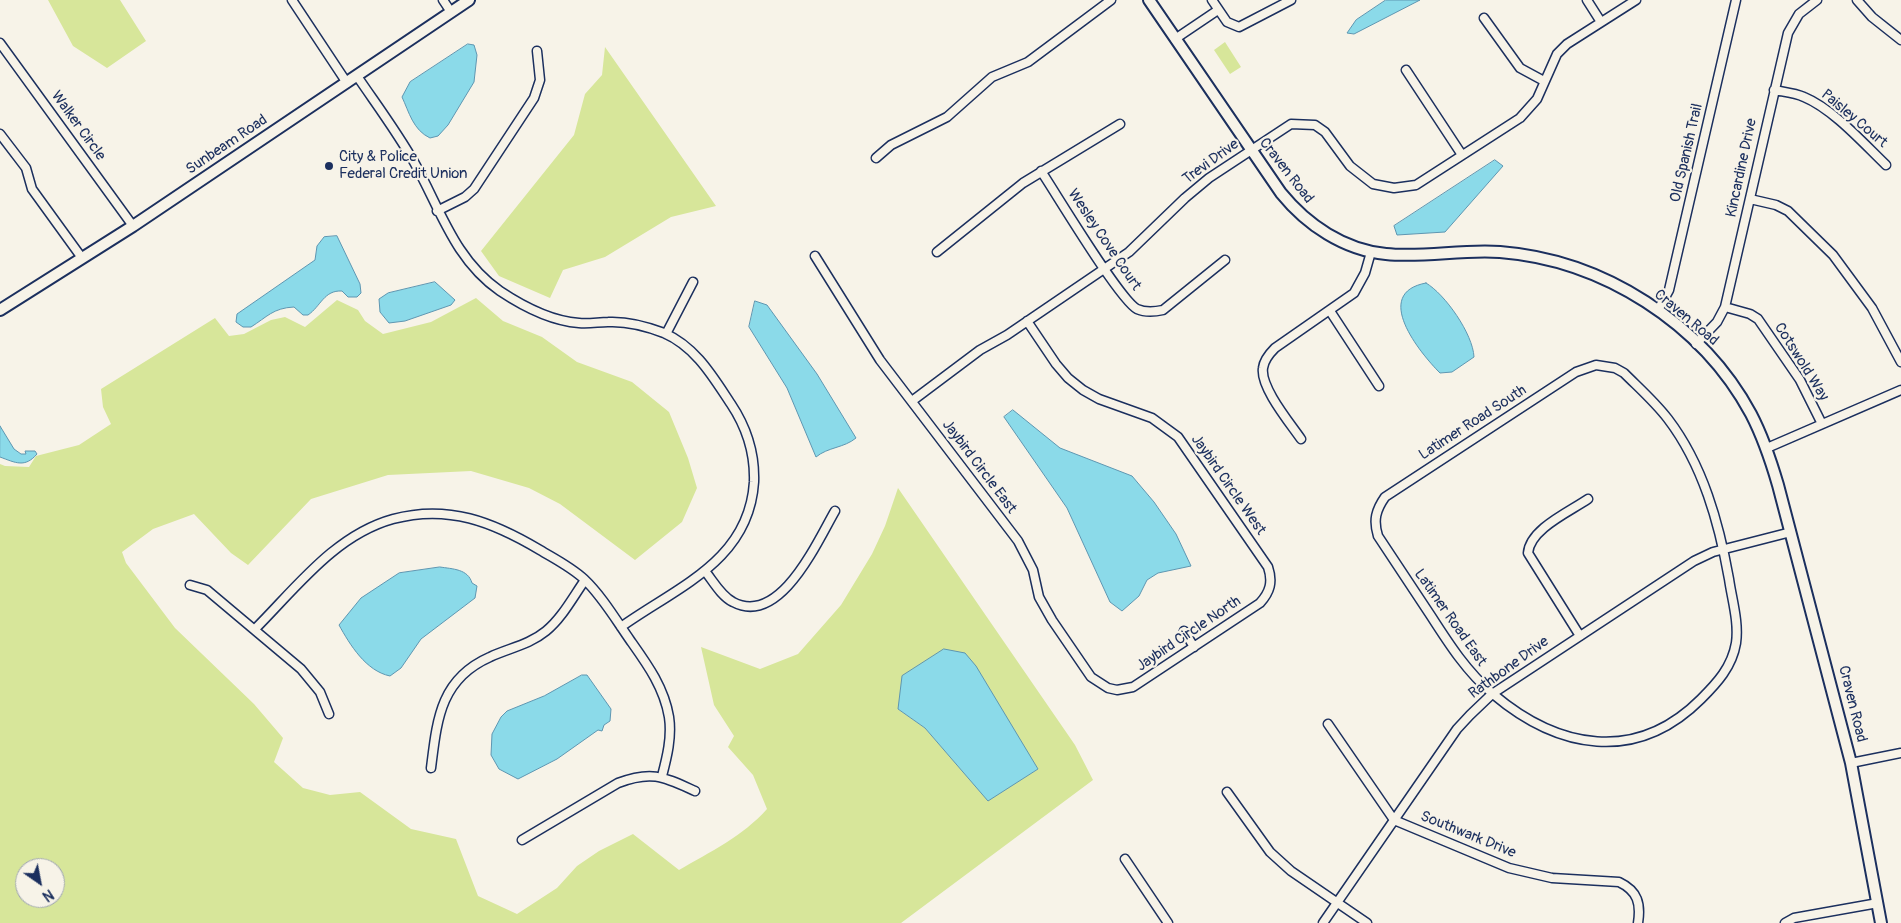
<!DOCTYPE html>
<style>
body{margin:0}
#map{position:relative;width:1901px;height:923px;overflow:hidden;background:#f7f3e8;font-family:Pangolin,sans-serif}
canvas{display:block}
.north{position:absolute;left:15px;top:858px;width:50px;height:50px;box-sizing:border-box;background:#f7f3e8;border:1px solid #9fa5b1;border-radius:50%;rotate:147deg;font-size:14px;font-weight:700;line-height:20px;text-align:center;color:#1b2f5e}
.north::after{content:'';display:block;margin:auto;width:18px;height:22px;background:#1b2f5e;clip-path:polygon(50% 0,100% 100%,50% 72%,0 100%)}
</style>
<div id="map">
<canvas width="1901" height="923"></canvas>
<div class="north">N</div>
</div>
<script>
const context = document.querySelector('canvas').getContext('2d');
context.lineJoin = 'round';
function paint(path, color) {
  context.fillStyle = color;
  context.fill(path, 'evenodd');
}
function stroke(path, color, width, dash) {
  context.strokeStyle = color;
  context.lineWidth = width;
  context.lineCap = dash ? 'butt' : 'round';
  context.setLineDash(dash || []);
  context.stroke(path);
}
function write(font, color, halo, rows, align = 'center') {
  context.font = font + ' Pangolin,sans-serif';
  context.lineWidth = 4.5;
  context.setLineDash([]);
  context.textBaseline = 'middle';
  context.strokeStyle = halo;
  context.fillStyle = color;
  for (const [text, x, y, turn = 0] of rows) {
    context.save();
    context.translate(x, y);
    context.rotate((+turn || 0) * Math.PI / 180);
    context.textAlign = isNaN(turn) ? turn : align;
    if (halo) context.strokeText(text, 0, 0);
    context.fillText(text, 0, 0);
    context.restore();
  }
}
const green = new Path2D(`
 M48,0H120L146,41L107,68L73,46Z
 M1225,42L1241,67L1230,74L1214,50Z
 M605,47L716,206L671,217L605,257L563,270L550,298L499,276L481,251L574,135L585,94L602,75Z
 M476,298L503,321L542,337L577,362L632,382L669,412L688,458L697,488L682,522L635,560L560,504L529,488L471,471L388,475L311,499L248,565L231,553L194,514L153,529L122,552L126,563L175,628L254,704L283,738L274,762L303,788L330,795L360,792L411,829L456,839L478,896L517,914L557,888L577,866L599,851L633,834L679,870C710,852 743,836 767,809L753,775L728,747L734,736L714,705L701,647L760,669L798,654L841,605L872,554L885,526L898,488L1075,745L1093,780L901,923H0V464L5,466L29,467L36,456L79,445L111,424L103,407L101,389L215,318L229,336L244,334L271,320L285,317L305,327L337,300L358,310L365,321L383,334L431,322ZM898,709L1007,722L1038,769L988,800L925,728ZM25,868H55V898H25Z`);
const water = new Path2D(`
 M1386,0H1420L1354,34L1347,33L1356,20Z
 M468,44L474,45L477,55L474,82L448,125L438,136L430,138C413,130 409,112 402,97L410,82Z
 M1495,160L1503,166L1445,232L1397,235L1394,226Z
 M337,236L360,284L361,293L357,297H348L342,291C324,290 321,306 308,315H303L294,307C273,308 267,317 251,327H243L236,322L237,314L315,260L317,246L324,237Z
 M435,282L455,300L451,305L405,321L389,323L380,312L379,299L388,293Z
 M1426,283C1445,294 1473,334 1474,357L1452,372L1440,373C1420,353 1371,293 1426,283Z
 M755,301L767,305L817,374L856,438C844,448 828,447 816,457L787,388L749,327Z
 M1013,410L1060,448L1132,476L1154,502L1176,534L1191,566L1158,573L1147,580L1139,596L1122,611L1110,602L1067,508L1004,417Z
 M0,426L14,449L21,454H26L25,451H35L37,454C25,468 16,463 0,457Z
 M440,567C453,569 468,569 472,583L477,586L475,598L421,639L401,668L390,676C366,671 350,645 339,625L361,598L399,573Z
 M944,649L965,653L976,666L1038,769L988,801L925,728L898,709L902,676Z
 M582,675H587L611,709L610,721L604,725L602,731L598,730L557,759L518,779L499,769L491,755L492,734L501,717L507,711L544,696Z`);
const street = new Path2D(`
 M292,0L347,83
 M443,0L451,12
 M1212,0L1227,22L1239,27L1291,0
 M1587,0L1601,22
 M1857,0L1872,17L1901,40
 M1484,18L1520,68L1544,81
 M1175,39L1218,10
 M0,43L133,226
 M1406,70L1462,155
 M357,76C376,104 397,132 414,162C440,208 454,259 500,291C524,307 551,321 579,323C589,324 599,322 608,322C628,321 646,326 664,333C696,347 713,377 731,404C747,428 755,453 754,482C749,561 677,587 621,627
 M1774,90C1784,92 1795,93 1804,97C1833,109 1863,143 1886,165
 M0,134L26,168L32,189L82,258
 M876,158L891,145L947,117L992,77L1028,62L1111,0
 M1041,171C1057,195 1119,299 1137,309C1146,313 1154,312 1163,310L1225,260
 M1750,199L1776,205L1788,211L1833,255L1872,308L1901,362
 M437,211L465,197L474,189L534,98L540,80L537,51
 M937,252L1023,183L1120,124
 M815,256L880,360L1018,541L1033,570L1039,597L1052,620L1091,677L1108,688L1117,690L1133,687L1260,603C1270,592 1273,582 1268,567L1178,437L1152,418L1099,399L1083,390L1068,378L1056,364L1027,321
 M1725,307L1750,314L1758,319L1800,380L1822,424
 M1658,310L1669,290L1736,0
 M1330,311L1379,386
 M666,334L693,282
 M1696,344L1717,322L1725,307L1788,33L1799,14L1817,0
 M1596,365L1615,368L1624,373C1639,388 1655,402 1668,419C1703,465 1719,523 1729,579C1732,600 1739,622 1736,643C1732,667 1717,683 1701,699C1636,764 1558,749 1493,694C1467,672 1449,644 1431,616C1413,589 1395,562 1378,536C1373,520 1376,510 1385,497L1576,372Z
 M912,401L980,350L1007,335L1129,252L1185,198L1209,178L1291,124L1315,125L1325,132L1350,166L1373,184L1394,188L1416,185L1520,118L1537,99L1557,54L1567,44L1636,0
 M1301,439C1290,423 1260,387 1263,368C1264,360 1269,354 1275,348L1354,293L1365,273L1371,252
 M1767,448L1901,390
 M705,571C713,581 721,596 733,602C780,627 817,542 835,511
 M190,585L207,590L301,669L320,692L329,714
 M255,629C296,588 335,535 393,519C448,504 493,522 540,550C555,559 571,567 584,579C602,596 616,620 630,640C647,664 664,687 669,717C672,737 667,757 662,776
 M1184,631L1194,647
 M1580,636L1528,553C1530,529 1569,512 1588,499
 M1328,724L1394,820L1509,868L1552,878L1619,882C1638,891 1641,904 1638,923
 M1851,763L1901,753
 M431,768C437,720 440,679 490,657C509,648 529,645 546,631C562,618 573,597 585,580
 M1227,792L1270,852L1291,871L1367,923
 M522,840L618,783C652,770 664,777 695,791
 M1125,859L1168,923
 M1323,923L1457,729L1470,715L1492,694L1694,561L1713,552L1791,532
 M1785,923L1794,918L1878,903`);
const secondary = new Path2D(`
 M1149,0L1281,193C1307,225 1344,250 1386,254C1424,258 1462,249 1500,252C1603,260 1702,323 1751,414C1763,437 1771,461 1778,485L1851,763L1881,923
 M0,310L133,226L469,0`);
const markers = [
 [329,166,5,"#1b2f5e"]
];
const streetNames = [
 ["Paisley Court",1854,119,40],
 ["Walker Circle",78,126,54],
 ["Sunbeam Road",227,145,-34],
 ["Old Spanish Trail",1687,153,-77],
 ["Trevi Drive",1211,162,-36],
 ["Kincardine Drive",1742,168,-78],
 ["Craven Road",1286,171,52],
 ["Wesley Cove Court",1104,240,56],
 ["Craven Road",1686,318,40],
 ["Cotswold Way",1801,362,58],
 ["Latimer Road South",1473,423,-33],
 ["Jaybird Circle East",979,467,53],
 ["Jaybird Circle West",1228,485,55],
 ["Latimer Road East",1450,618,55],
 ["Jaybird Circle North",1189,634,-34],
 ["Rathbone Drive",1509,668,-36],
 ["Craven Road",1852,704,76],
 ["Southwark Drive",1468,835,22]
];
const poiNames = [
 ["City & Police",339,157],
 ["Federal Credit Union",339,174]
];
paint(green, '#d7e69a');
paint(water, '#8bdae9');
stroke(water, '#5e96b1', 1);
stroke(street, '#1b2f5e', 11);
stroke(secondary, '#1b2f5e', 14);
stroke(street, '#f7f3e8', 8);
stroke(secondary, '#f7f3e8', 10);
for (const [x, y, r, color] of markers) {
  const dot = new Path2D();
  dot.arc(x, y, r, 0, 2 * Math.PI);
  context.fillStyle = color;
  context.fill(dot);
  stroke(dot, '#f7f3e8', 2);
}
write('15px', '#1b2f5e', '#f7f3e8', streetNames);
write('15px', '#1b2f5e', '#f7f3e8', poiNames, 'left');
</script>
